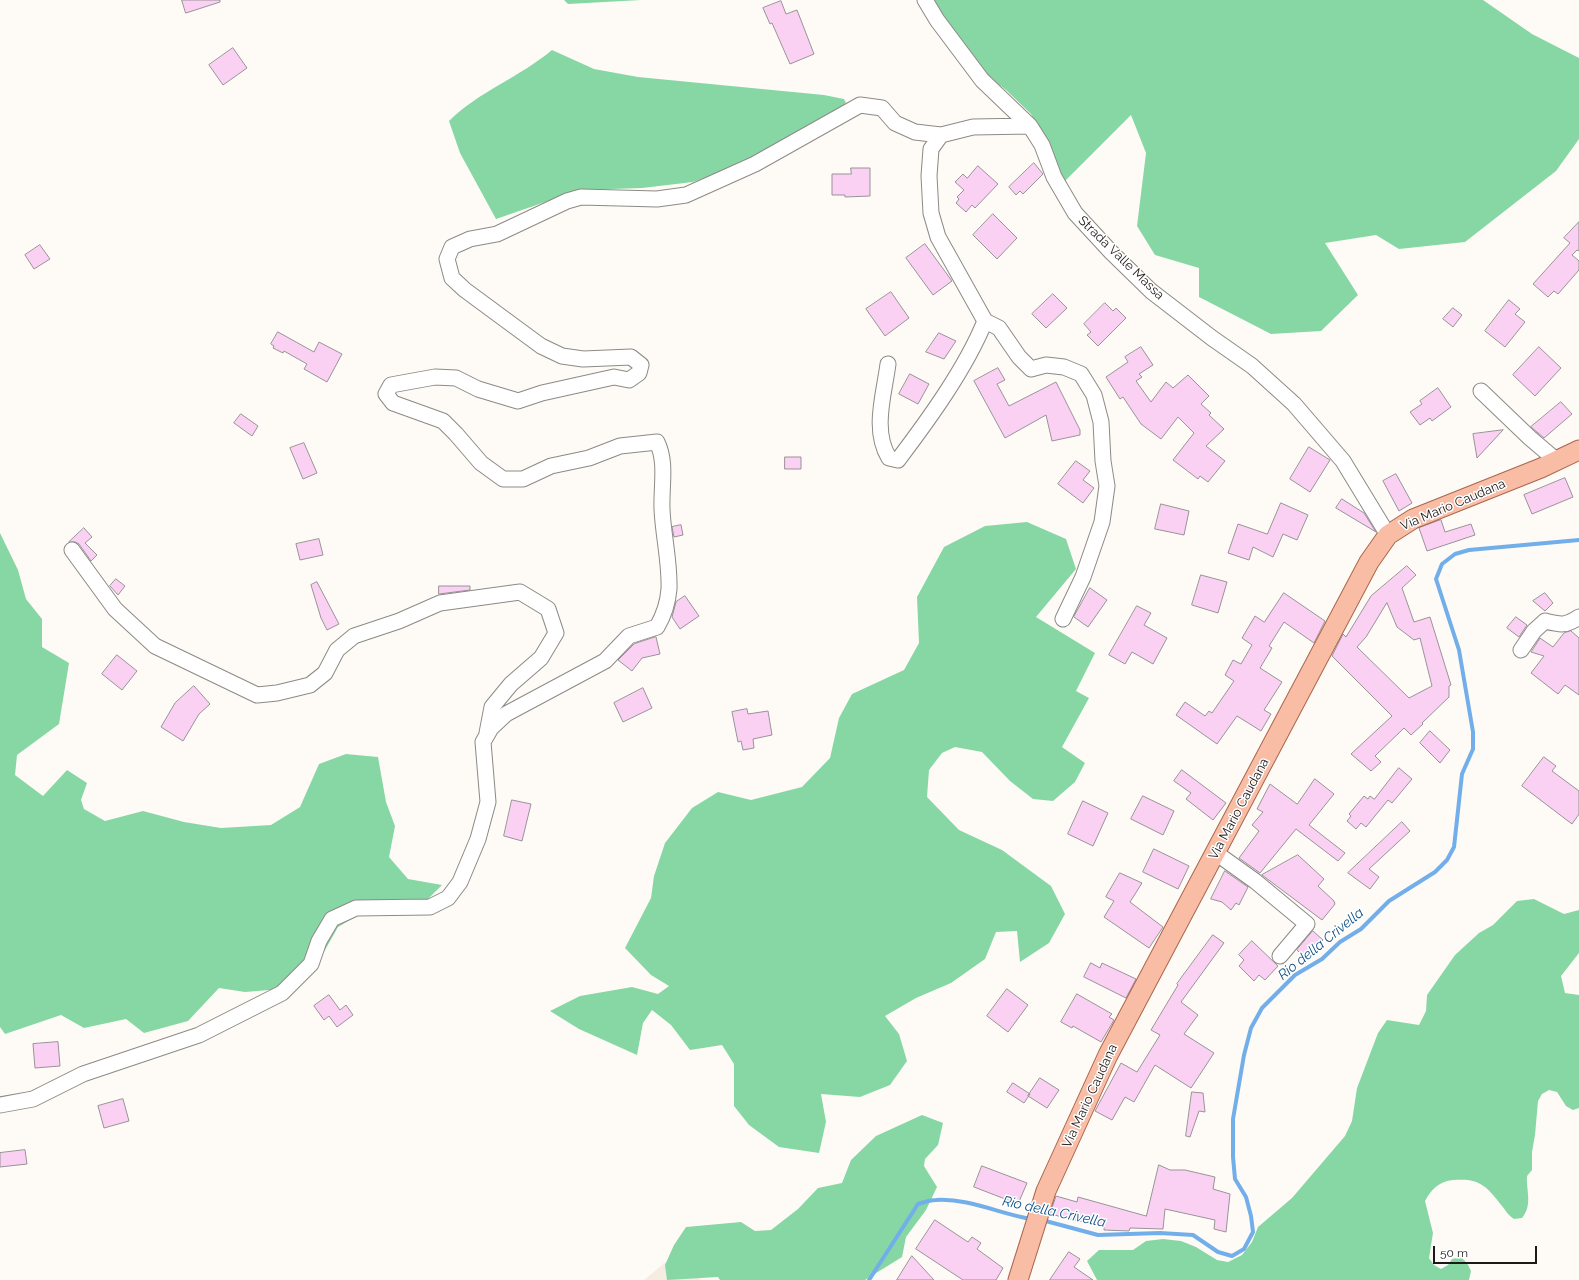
<!DOCTYPE html>
<style>
body{margin:0}
#map{position:relative;width:1579px;height:1280px;overflow:hidden;background:#fefbf6;font-family:Raleway,sans-serif}
canvas{display:block}
.scale{position:absolute;left:1433px;top:1246px;width:104px;height:18px;box-sizing:border-box;border:2px solid #1c1a19;border-top:0;padding-left:5px;font-size:12px;line-height:14px;white-space:nowrap;color:#1c1a19;-webkit-text-stroke:3px #fff;paint-order:stroke}
</style>
<div id="map">
<canvas width="1579" height="1280"></canvas>
<div class="scale">50 m</div>
</div>
<script>
const context = document.querySelector('canvas').getContext('2d');
context.lineJoin = 'round';
function paint(path, color) {
  context.fillStyle = color;
  context.fill(path, 'evenodd');
}
function stroke(path, color, width, dash) {
  context.strokeStyle = color;
  context.lineWidth = width;
  context.lineCap = dash ? 'butt' : 'round';
  context.setLineDash(dash || []);
  context.stroke(path);
}
function write(font, color, halo, rows, align = 'center') {
  context.font = font + ' Raleway,sans-serif';
  context.lineWidth = 3;
  context.setLineDash([]);
  context.textBaseline = 'middle';
  context.strokeStyle = halo;
  context.fillStyle = color;
  for (const [text, x, y, turn = 0] of rows) {
    context.save();
    context.translate(x, y);
    context.rotate((+turn || 0) * Math.PI / 180);
    context.textAlign = isNaN(turn) ? turn : align;
    if (halo) context.strokeText(text, 0, 0);
    context.fillText(text, 0, 0);
    context.restore();
  }
}
const built = new Path2D(`
 M667,1261L682,1268L702,1280H644Z`);
const forest = new Path2D(`
 M564,0H641L568,4Z
 M934,0H1483L1532,34L1579,58V139L1556,171L1465,242L1399,249L1376,235L1325,243L1358,295L1321,331L1271,334L1199,297V268L1155,255L1137,226L1146,153L1131,115L1065,181L1031,114L1006,90L979,69L945,23Z
 M552,50L594,69L638,77L824,95L844,99L846,103L796,141L728,170L693,182L642,188L580,190L496,219L460,153L449,121C478,92 520,77 552,50Z
 M1027,522L1066,539L1076,569L1036,617L1095,653L1076,691L1089,698L1062,747L1085,763L1075,782L1053,801L1033,799L1010,781L982,752L955,747L942,753L929,770L927,797L959,830L1002,850L1051,886L1065,914L1049,943L1020,962L1017,931L996,932L985,959L951,983L916,998L885,1016L899,1034L907,1061L890,1085L860,1097L821,1094L826,1122L819,1153L779,1147L749,1125L734,1106V1064L722,1045L690,1050L671,1025L652,1010L643,1023L637,1055L579,1029L550,1011L580,996L632,987L658,994L669,986L651,975L625,948L651,898L654,876L665,843L692,808L718,792L751,800L802,787L830,758L839,718L852,694L904,670L919,643L917,597L944,547L985,526Z
 M0,533L18,570L26,599L42,619V647L69,663L59,724L17,755L15,775L43,796L67,770L87,783L81,800L84,809L105,821L143,811L184,822L221,828L271,825L300,807L319,764L346,754L378,757L386,802L395,826L389,857L408,879L442,885L425,902L389,912L357,916L338,927L316,966L281,989L245,992L219,988L188,1021L144,1033L126,1019L84,1028L61,1015L5,1034L0,1027Z
 M1534,899L1564,914L1579,910V953L1561,976L1565,993L1579,995V1108L1573,1110L1566,1106L1557,1092L1549,1090L1542,1094L1538,1101L1535,1135L1532,1152V1170L1527,1176C1526,1191 1533,1205 1522,1218L1514,1219C1508,1215 1506,1211 1502,1206C1486,1185 1479,1178 1453,1180C1439,1181 1431,1190 1425,1201L1433,1233L1429,1258L1434,1265L1441,1269L1448,1265L1452,1259L1461,1257L1467,1263L1471,1271L1469,1280H1097L1087,1261L1099,1250H1133L1146,1241L1163,1239L1181,1241L1196,1247L1217,1260L1228,1262L1242,1255L1252,1242L1258,1227L1292,1198L1345,1136L1352,1121L1357,1088L1378,1033L1387,1020L1419,1025L1426,1011L1427,995L1455,955L1479,933L1493,925L1517,901Z
 M922,1115L943,1123L938,1145L925,1159L924,1166L937,1187L926,1210L906,1237L902,1257L865,1280H720L718,1277L667,1280L665,1265L674,1245L686,1227L741,1222L755,1231L771,1230L798,1209L818,1188L842,1183L851,1160L876,1136Z`);
const stream = new Path2D(`
 M1042,1220L1098,1235L1160,1233L1193,1235L1218,1252L1232,1256L1244,1249L1253,1232L1251,1216L1246,1197L1235,1179L1233,1157V1119L1244,1055L1251,1028L1262,1008L1295,975L1322,959L1340,942L1361,929L1389,901L1435,872L1447,860L1454,847L1462,774L1473,749V732L1459,650L1436,579L1442,564L1455,554L1469,550L1579,540
 M869,1280L918,1204C924,1202 930,1200 936,1200C969,1198 1000,1214 1031,1219`);
const building = new Path2D(`
 M182,0H220V2L186,13Z
 M781,1L786,14L797,10L814,54L790,64L772,23L770,24L763,8Z
 M233,48L247,68L223,85L209,65Z
 M1034,163L1043,174L1023,194L1020,191L1016,195L1009,187Z
 M978,166L998,184L975,208L972,205L966,212L956,203L959,199L957,197L964,190L955,182L963,174L967,178Z
 M851,168H870V196L845,197V195H832V174H851Z
 M993,214L1017,238L997,259L973,235Z
 M1579,222V251L1577,250L1572,255L1579,261V270L1558,294L1554,291L1548,297L1533,284L1570,243L1564,238Z
 M925,244L952,281L933,295L906,258Z
 M40,245L50,259L34,269L25,255Z
 M891,292L909,318L885,336L866,309Z
 M1053,294L1067,308L1046,328L1032,314Z
 M1509,300L1520,309L1515,314L1525,322L1505,347L1485,331Z
 M1105,303L1113,311L1116,308L1126,318L1098,346L1087,335L1091,332L1084,324Z
 M1453,308L1462,315L1453,327L1443,319Z
 M278,332L314,352L319,342L342,354L327,382L304,369L307,364L284,351L283,353L273,348L274,346L271,344Z
 M939,333L956,341L944,359L926,352Z
 M1141,347L1153,365L1139,374L1142,377L1136,381L1151,402L1166,382L1173,388L1188,375L1209,396L1201,404L1211,413L1209,415L1224,429L1206,446L1225,461L1208,482L1200,476L1198,479L1173,460L1194,433L1178,417L1161,439L1141,424L1123,397L1120,399L1106,377L1128,362L1125,357Z
 M1539,347L1561,368L1535,396L1513,375Z
 M998,368L1005,380L997,384L1009,406L1056,382L1080,430V435L1052,441L1046,415L1005,438L974,381Z
 M910,374L929,384L918,404L899,394Z
 M1438,388L1451,407L1432,421L1430,418L1420,425L1410,412L1422,404L1420,401Z
 M1561,402L1572,414L1544,438L1531,427Z
 M241,414L258,426L252,436L234,423Z
 M1503,430L1477,458L1473,434Z
 M304,443L317,473L303,479L290,448Z
 M1309,447L1330,460L1310,492L1290,479Z
 M785,457H801V469H785Z
 M1076,461L1090,471L1083,480L1094,488L1083,503L1058,484Z
 M1396,474L1412,503L1399,511L1383,481Z
 M1565,478L1573,497L1532,514L1524,495Z
 M1342,499L1364,513L1376,532L1336,508Z
 M1281,503L1308,515L1297,540L1283,534L1273,557L1253,547L1249,560L1228,553L1238,524L1267,534Z
 M1161,504L1189,511L1184,535L1155,529Z
 M1441,520L1445,532L1471,524L1475,535L1427,551L1419,528Z
 M681,525L683,535L674,537L672,527Z
 M84,528L92,537L85,543L97,555L91,561L79,544L75,542H69Z
 M319,539L323,555L300,560L296,544Z
 M1407,566L1416,575L1402,588L1414,622L1430,617L1451,685L1449,686V697L1422,723L1423,724L1411,735L1404,728L1375,756L1381,762L1371,771L1351,754L1392,716L1332,656L1343,634L1346,637L1371,596ZM1387,603L1397,627L1414,640L1420,638L1432,686L1409,698L1357,647L1366,637Z
 M1201,575L1227,582L1218,613L1192,605Z
 M116,579L125,586L118,595L110,586Z
 M317,582L339,624L327,630L321,618L311,585Z
 M439,586H470V590L439,594Z
 M1090,588L1107,600L1088,627L1074,617Z
 M1284,593L1325,621L1314,643L1284,622L1269,646L1272,648L1260,668L1282,682L1264,710L1271,714L1261,731L1237,716L1217,744L1176,715L1185,702L1205,716L1209,711L1212,713L1234,681L1225,675L1233,660L1241,664L1252,645L1242,638L1255,616L1264,622Z
 M1545,593L1553,603L1545,611L1533,601Z
 M685,596L699,616L680,629L672,617L676,602Z
 M1137,606L1151,613L1144,625L1167,638L1153,664L1132,652L1125,664L1109,655Z
 M1516,617L1527,625L1519,637L1507,628Z
 M1571,631L1579,638V695L1565,685L1558,694L1531,673L1544,656L1531,652L1540,638L1553,647L1564,633Z
 M656,637L660,654L642,658L632,671L618,660L634,644Z
 M117,655L137,671L122,690L102,674Z
 M194,686L210,704L199,714L183,741L161,727L175,703Z
 M643,688L652,708L623,722L614,703Z
 M747,709L748,714L768,711L772,735L753,739L754,748L743,750L741,741L738,742L732,712Z
 M1430,731L1450,750L1440,763L1420,743Z
 M1544,757L1556,766L1552,771L1579,791V814L1572,824L1522,786Z
 M1399,768L1412,779L1392,803L1388,800L1366,827L1361,823L1356,829L1347,821L1351,816L1349,814L1364,796L1368,799L1370,796L1374,799Z
 M1182,770L1226,803L1213,820L1186,799L1191,793L1174,781Z
 M1315,779L1334,794L1309,825L1345,853L1338,861L1296,829L1260,873L1239,858L1259,831L1252,825L1263,812L1257,809L1270,784L1297,804Z
 M1143,796L1174,811L1163,835L1131,819Z
 M512,800L531,804L522,841L504,836Z
 M1083,801L1108,813L1093,846L1068,834Z
 M1402,822L1410,831L1369,869L1379,877L1370,889L1348,873Z
 M1154,849L1189,866L1178,889L1143,872Z
 M1298,855L1324,879L1318,886L1334,901L1335,904L1322,920L1262,875Z
 M1225,871L1248,887L1239,905L1236,903L1231,910L1222,902L1211,899Z
 M1120,873L1142,883L1130,902L1163,927L1149,948L1104,917L1114,901L1106,897Z
 M1313,931L1323,940L1305,958L1297,950Z
 M1213,935L1224,943L1181,1002L1198,1015L1184,1034L1214,1053L1191,1088L1155,1065L1134,1102L1125,1097L1112,1120L1095,1111L1121,1063L1137,1072L1160,1035L1151,1030L1178,985L1177,984Z
 M1252,941L1278,966L1265,980L1259,975L1254,981L1239,966L1244,960L1239,955Z
 M1091,963L1100,968L1102,963L1136,979L1126,998L1084,977Z
 M1007,989L1028,1005L1008,1032L987,1016Z
 M1077,994L1112,1014L1109,1017L1114,1020L1101,1042L1073,1026L1072,1028L1061,1022Z
 M329,995L340,1010L346,1005L353,1015L337,1027L329,1016L324,1020L314,1006Z
 M58,1042L60,1066L35,1068L33,1044Z
 M1040,1078L1059,1090L1047,1108L1028,1096Z
 M1013,1083L1030,1094L1024,1103L1007,1092Z
 M1192,1092L1203,1093L1205,1112L1199,1111L1190,1137L1186,1136Z
 M123,1099L129,1121L104,1128L98,1106Z
 M25,1150L27,1164L0,1167V1153Z
 M1159,1165L1170,1170H1185L1215,1177L1213,1189L1230,1194L1226,1232L1214,1229L1215,1220L1165,1209L1163,1229L1130,1228L1129,1231L1104,1230V1227L1050,1214L1056,1196L1077,1202L1078,1197L1146,1216Z
 M982,1166L1027,1183L1018,1204L974,1187Z
 M935,1220L968,1242L972,1237L981,1243L977,1249L1003,1268L996,1280H963L916,1249Z
 M1069,1252L1080,1259L1074,1267L1093,1280H1050Z
 M912,1256L934,1280H897Z`);
const minor = new Path2D(`
 M925,0L937,20L982,80L1030,126
 M985,321L999,328L1019,357L1031,369L1046,365L1064,367L1081,374L1094,395L1101,422L1103,461L1107,486L1102,522L1083,577L1063,619
 M888,364C884,395 872,430 889,458L898,460C929,419 966,368 985,321L938,237L931,213L929,176L931,149L941,135L973,127L1030,126L1042,145L1054,177L1075,213L1111,252L1151,291L1212,338L1252,366L1294,404L1343,461L1388,535
 M1481,391L1530,438L1557,461
 M72,550L115,609L155,646L257,695L277,693L310,685L325,673L337,650L354,636L399,621L440,603L520,592L548,609L556,633L541,658L511,684L492,707L487,733
 M1521,650L1534,631L1545,621C1561,625 1566,626 1579,617
 M1216,853L1255,881L1307,924L1280,956
 M0,1105L33,1099L83,1074L199,1035L282,993L311,964L319,941L332,919L356,908L430,907L448,898L460,882L478,839L488,802L483,742L491,728L506,714L605,661L629,636L657,627C664,615 668,602 669,589C670,562 663,535 662,509C661,487 667,462 657,442L620,446L589,458L551,466L523,479H503L481,463L456,434L443,421L393,403L386,394L391,385L435,377L456,378L478,389L518,401L542,393L614,377L629,380L639,373L641,365L631,357L583,359L562,356L541,346L465,290L452,278L447,259L452,247L470,239L497,234L567,201L581,197L657,199L686,195L755,164L860,105L882,108L895,123L915,132L941,135`);
const major = new Path2D(`
 M1018,1280L1046,1191L1108,1055L1369,562L1388,535L1413,519L1541,468L1579,450`);
const streetNames = [
 ["Strada Valle Massa",1121,258,44],
 ["Via Mario Caudana",1453,505,-23],
 ["Via Mario Caudana",1239,809,-62],
 ["Via Mario Caudana",1090,1096,-65]
];
const waterNames = [
 ["Rio della Crivella",1321,944,-39],
 ["Rio della Crivella",1054,1212,12]
];
paint(built, '#f5ede2');
paint(forest, '#87d7a5');
stroke(stream, '#72aeea', 4);
paint(building, '#fbd1f3');
stroke(building, '#989397', 1);
stroke(minor, '#8d8a86', 17);
stroke(major, '#a9664d', 21);
stroke(minor, '#fff', 15);
stroke(major, '#f9bca5', 19);
write('13px', '#1c1a19', '#fff', streetNames);
write('italic 14px', '#0f5288', '#fff', waterNames);
</script>
